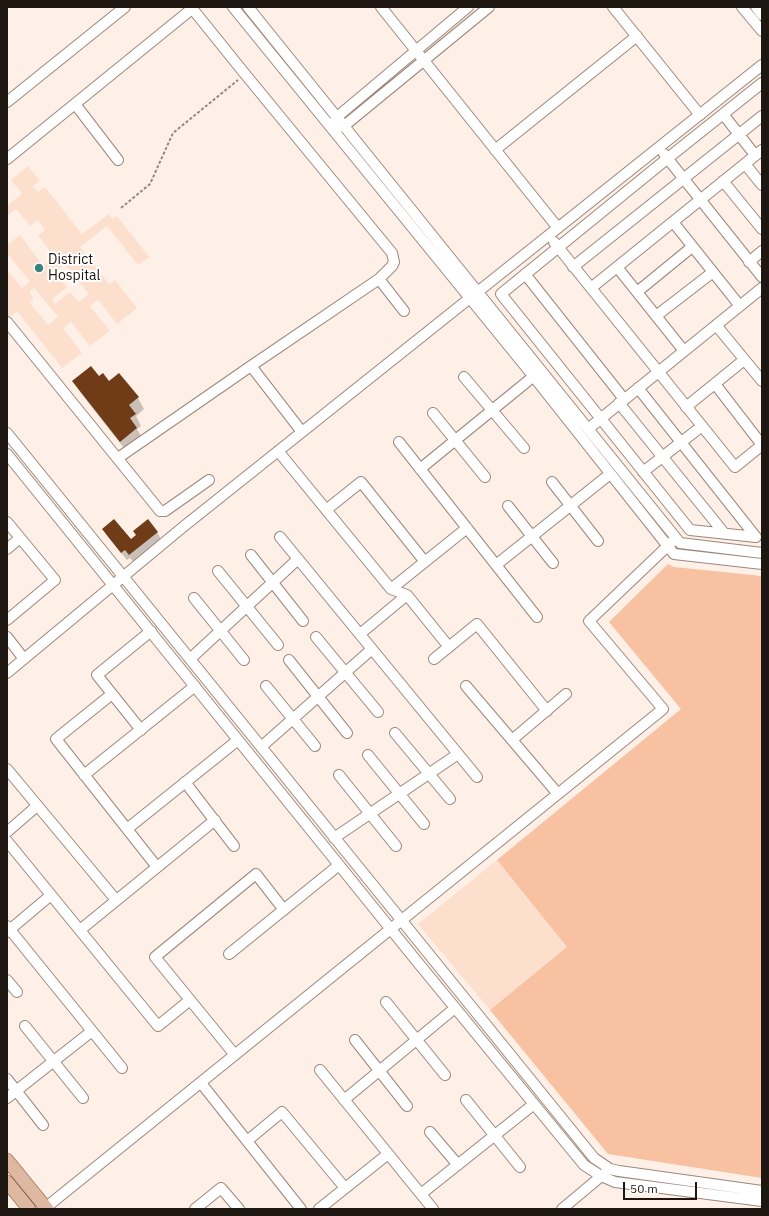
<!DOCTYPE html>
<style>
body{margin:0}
#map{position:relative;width:769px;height:1216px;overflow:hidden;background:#fef0e7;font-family:"IBM Plex Sans",sans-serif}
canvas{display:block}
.frame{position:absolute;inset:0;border:8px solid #1d1611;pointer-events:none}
.scale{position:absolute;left:623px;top:1182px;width:74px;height:18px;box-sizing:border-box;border:2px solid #1d1611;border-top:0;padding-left:5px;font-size:12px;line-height:14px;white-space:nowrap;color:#1d1611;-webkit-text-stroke:3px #fff;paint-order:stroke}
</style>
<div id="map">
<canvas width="769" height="1216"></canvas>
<div class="frame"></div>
<div class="scale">50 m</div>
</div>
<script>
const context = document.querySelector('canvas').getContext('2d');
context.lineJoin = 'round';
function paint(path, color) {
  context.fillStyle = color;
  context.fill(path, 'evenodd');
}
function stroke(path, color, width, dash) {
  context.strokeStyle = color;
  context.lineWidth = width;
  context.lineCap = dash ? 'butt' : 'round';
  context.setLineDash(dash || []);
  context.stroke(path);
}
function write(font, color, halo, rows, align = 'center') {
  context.font = font + ' "IBM Plex Sans",sans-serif';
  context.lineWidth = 4;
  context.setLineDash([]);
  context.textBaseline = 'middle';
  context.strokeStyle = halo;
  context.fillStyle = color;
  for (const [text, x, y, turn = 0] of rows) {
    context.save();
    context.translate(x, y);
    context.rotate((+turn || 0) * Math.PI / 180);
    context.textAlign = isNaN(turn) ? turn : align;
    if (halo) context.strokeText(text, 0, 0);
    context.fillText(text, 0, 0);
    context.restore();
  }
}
const built = new Path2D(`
 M28,166L40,181L33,186L38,192L45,187L82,234L109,214L113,219L117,216L149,257L138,265L107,226L80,247L109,284L115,280L137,308L117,324L98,300L90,306L110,331L90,346L71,322L63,328L82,353L62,368L17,311L8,318L7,317V270L22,288L30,282L7,253V245L20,235L43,266L54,257L38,235L45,230L38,220L30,226L16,209L7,216V206L22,194L11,180ZM65,264L89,294L79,302L70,292L55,304L52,299L67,287L55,272ZM34,288L58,317L48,325L30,303L34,299L29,292Z
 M497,860L568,947L490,1010L418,924Z`);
const green = new Path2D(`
 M668,564L674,567L762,576V1178L608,1154L490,1010L567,947L497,860L681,709L609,622Z`);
const shadow = new Path2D(`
 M99,378L138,398L144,409L136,416L141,426L137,429L143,439L127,452L80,392L73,381Z
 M103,529L130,540L157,532L162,541L134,563L130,558L127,560L108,537Z`);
const building = new Path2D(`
 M91,366L99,376L103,373L109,381L119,373L139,397L129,405L136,414L130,418L137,428L120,442L72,381Z
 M114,519L131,539L136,535L133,531L148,519L158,532L129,555L125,550L121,553L102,529Z`);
const path = new Path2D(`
 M121,208L150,184L173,133L238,80`);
const minor = new Path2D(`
 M233,7L530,372L674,554L762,564
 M248,7L680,543L762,553
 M381,7L558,228
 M613,7L700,115
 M742,7L762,31
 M756,7L762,15
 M7,102L125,7
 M75,104L118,160
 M723,114L755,155
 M334,123L337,117L468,7
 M338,127L344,126L489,7
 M495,150L637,36
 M664,154L762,277
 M7,159L193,8
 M745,164L762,185
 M723,181L762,229
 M673,222L740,306
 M554,242L735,467L762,445
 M749,262L762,251
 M573,267L762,116
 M617,267L684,351
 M525,274L624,399
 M379,279L404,311
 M591,288L762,150
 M637,292L692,247
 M656,316L713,272
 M7,322L160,511H165L209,480
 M716,325L762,381
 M251,366L302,432
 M464,377L524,448
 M715,384L762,445
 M638,388L756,537
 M619,403L724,533
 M686,407L744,360
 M433,413L485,477
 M588,429L762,288
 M7,433L594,1158L610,1169L619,1171L762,1191
 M399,442L537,617
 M278,451L391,589L407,595L449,647
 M7,454L415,959L584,1165L601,1176L615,1182L762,1201
 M118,458L251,366L379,279L392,266L394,262L392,253L245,74L191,7
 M420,469L534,376
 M643,472L702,426
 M552,482L598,541
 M508,506L553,563
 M326,510L361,482L425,562
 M7,522L55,580L7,620
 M280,537L477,777
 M756,537L690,530L501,294L668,158L762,83
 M7,549L20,538
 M251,555L303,621
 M496,565L610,474
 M218,571L278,645
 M391,589L467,528
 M194,598L244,660
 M360,634L407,595
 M7,637L24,659
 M316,637L378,712
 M190,659L298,559
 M434,659L477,624L547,711
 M289,660L347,733
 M7,673L183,527L762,65
 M266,686L315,746
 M466,686L558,794
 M112,694L56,739L157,867
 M141,730L97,675L151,631
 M395,733L450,799
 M512,740L566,694
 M261,747L372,649
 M368,755L424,824
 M7,769L116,900
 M84,775L195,686
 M339,775L396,846
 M185,782L234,846
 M127,829L238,740
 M7,832L37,806
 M334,838L458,754
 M7,841L158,1026L190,1000
 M7,926L122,1068
 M80,930L215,820
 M7,932L51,895
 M229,954L339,865
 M7,980L17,992
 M386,1002L445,1075
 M25,1026L83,1098
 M355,1040L407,1106
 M235,1055L155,957L256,874L284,910
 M320,1070L433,1209
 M7,1079L43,1125
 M201,1083L301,1209
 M7,1098L92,1031
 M344,1100L455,1008
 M466,1100L520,1167
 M430,1132L458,1165
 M247,1141L282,1112L345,1188
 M421,1194L534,1104
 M44,1209L663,709L589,621L676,538
 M195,1209L221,1188L239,1209
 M319,1209L388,1154
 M562,1209L605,1173`);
const major = new Path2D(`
 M7,1160L47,1209
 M7,1182L29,1209`);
const markers = [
 [39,268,5,"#3a827f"]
];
const poiNames = [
 ["District",48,260],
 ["Hospital",48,276]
];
paint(built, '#fddfcd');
paint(green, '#f8c1a1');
paint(shadow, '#0003');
paint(building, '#703b17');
stroke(minor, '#9c877b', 12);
stroke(major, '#8c6046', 14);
stroke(path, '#948982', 2, [3, 2]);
stroke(minor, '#fff', 10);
stroke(major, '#deb8a1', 13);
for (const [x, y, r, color] of markers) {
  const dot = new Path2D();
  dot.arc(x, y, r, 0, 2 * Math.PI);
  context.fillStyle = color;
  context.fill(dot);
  stroke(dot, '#fff', 1.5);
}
write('14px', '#1d1611', '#fff', poiNames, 'left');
</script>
